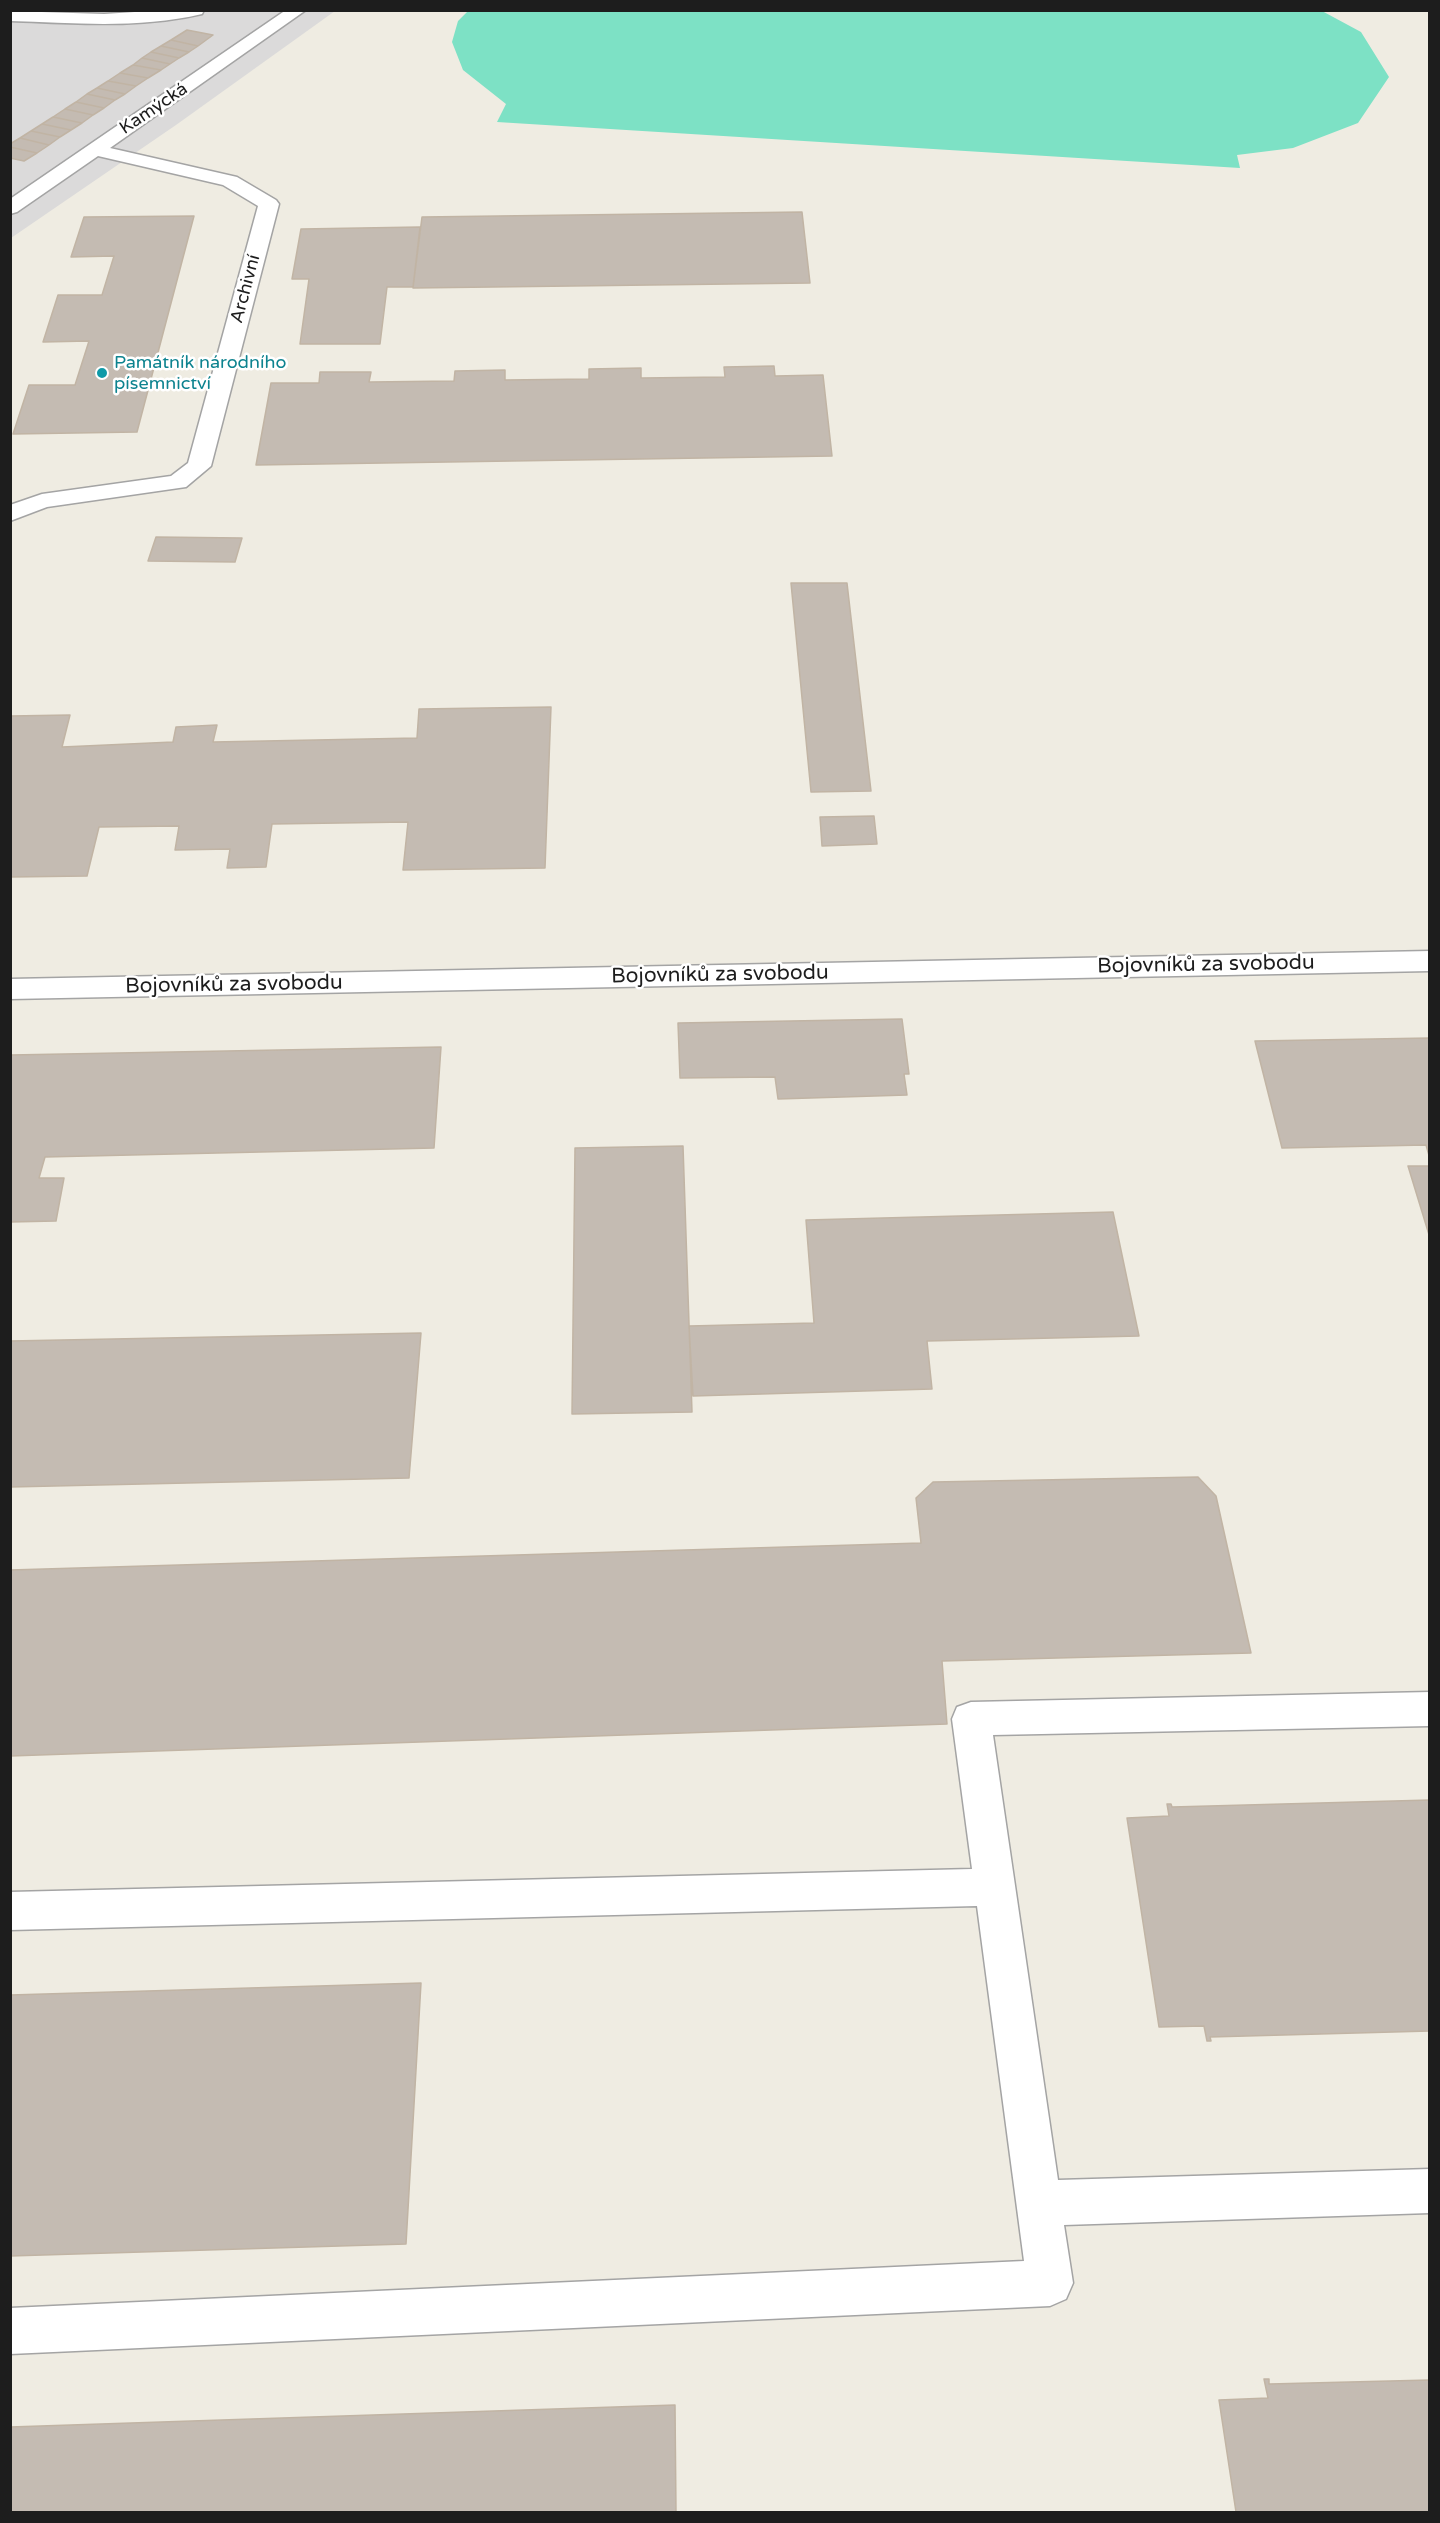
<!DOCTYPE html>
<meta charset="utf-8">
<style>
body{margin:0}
#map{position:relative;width:1440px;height:2523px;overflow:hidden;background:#efece2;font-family:"Varela Round",sans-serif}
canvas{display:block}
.frame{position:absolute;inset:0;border:12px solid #1d1d1d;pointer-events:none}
</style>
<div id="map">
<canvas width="1440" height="2523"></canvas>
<div class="frame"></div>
</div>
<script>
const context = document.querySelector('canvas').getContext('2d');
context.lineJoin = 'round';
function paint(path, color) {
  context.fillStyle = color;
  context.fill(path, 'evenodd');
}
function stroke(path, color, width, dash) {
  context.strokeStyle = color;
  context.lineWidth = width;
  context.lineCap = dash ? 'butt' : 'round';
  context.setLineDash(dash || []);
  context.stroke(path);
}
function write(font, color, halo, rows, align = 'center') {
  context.font = font + ' "Varela Round",sans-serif';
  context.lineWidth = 5;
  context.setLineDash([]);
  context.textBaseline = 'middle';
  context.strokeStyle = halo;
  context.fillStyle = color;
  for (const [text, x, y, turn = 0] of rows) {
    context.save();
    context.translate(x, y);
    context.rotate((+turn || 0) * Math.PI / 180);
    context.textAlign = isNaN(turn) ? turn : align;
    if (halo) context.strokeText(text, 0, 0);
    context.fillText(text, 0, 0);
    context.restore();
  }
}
const residential = new Path2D(`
 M11,11H335L176,125L11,238Z`);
const pitch = new Path2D(`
 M469,10L1322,11L1361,32L1389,77L1358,123L1293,148L1237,155L1240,168L497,122L506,104L463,70L452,42L458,21Z`);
const building = new Path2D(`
 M187,30L213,35L198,46L171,40Z
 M171,40L198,46L189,52L161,46Z
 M161,46L189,52L179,58L151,52Z
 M151,52L179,58L170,64L142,58Z
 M142,58L170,64L161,70L133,65Z
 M133,65L161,70L148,78L120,73Z
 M120,73L148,78L136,86L108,81Z
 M108,81L136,86L125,94L97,88Z
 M97,88L125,94L115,100L87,94Z
 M87,94L115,100L104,108L76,102Z
 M76,102L104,108L93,115L65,109Z
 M65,109L93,115L82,123L53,117Z
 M53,117L82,123L71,130L42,124Z
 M42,124L71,130L60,137L31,131Z
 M31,131L60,137L49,145L20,138Z
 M20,138L49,145L37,153L10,147V144Z
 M10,147L37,153L24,161L10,158Z
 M802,212L810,283L413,288L422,217Z
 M194,216L137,432L13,434L29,385H75L89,341L43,342L58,295H102L114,256L71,257L84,217Z
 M420,227L413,287H387L380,344H300L309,279H292L301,229Z
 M774,366L775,376L823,375L832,456L256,465L271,383H319L320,372H371L369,382L454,381L455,371L505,370V380L589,379V369L641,368V378L725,377L724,367Z
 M156,537L242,538L235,562L148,561Z
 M791,583H847L871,791L811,792Z
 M551,707L545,868L403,870L408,822L272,824L266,867L227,868L230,849L175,850L179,826L99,827L87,876L10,877V716L70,715L62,747L173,742L176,727L197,726L217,725L213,742L417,738L419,709Z
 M874,816L877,844L822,846L820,817Z
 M902,1019L909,1074H904L907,1095L778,1099L775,1077L680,1078L678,1023Z
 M1430,1038V1159L1426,1145L1282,1148L1255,1041Z
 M441,1047L434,1148L45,1157L39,1178H64L56,1221L10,1222V1055Z
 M683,1146L692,1412L572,1414L575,1148Z
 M1408,1166H1430V1238Z
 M1113,1212L1139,1336L927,1341L932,1389L693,1396L689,1326L814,1323L806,1220Z
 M421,1333L409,1478L10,1487V1341Z
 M1198,1477L1216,1496L1251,1653L942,1661L947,1724L10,1756V1570L921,1543L916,1498L933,1482Z
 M1430,1800V2031L1210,2037L1211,2041H1207L1204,2026L1159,2027L1127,1818L1169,1816L1167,1804H1171L1172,1807Z
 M421,1983L406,2244L10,2256V1995Z
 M1264,2379H1269V2384L1430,2380V2512H1236L1219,2400L1268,2398Z
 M675,2405L676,2512H10V2427Z`);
const minor = new Path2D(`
 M165,10H204L202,14C139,29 75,23 10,21V11L104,14Z
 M286,10H306L110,148L237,177L276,200L279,204L211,466L186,487L47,507L10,521V505L42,494L171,476L188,463L258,206L223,185L98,156L17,212L10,214V199Z
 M1430,951V971L10,999V979Z
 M1430,1692V1726L993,1735L1058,2180L1430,2169V2213L1064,2225L1073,2283L1066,2299L1050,2306L10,2354V2308L1024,2261L977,1906L10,1930V1892L972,1869L952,1719L957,1707L971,1702Z`);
const markers = [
 [102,373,6,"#0f9aa8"]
];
const farStreetnames = [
 ["Kamýcká",154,109,-34],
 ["Archivní",246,289,-75]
];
const farCulturenames = [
 ["Památník národního",114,363],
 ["písemnictví",114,384]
];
const streetNames = [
 ["Bojovníků za svobodu",1206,965,-1],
 ["Bojovníků za svobodu",720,975,-1],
 ["Bojovníků za svobodu",234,985,-1]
];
paint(residential, '#dbdada');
paint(pitch, '#7de1c5');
paint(building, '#c4bbb2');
stroke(building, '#c1b4a4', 1.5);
stroke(minor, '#a4a4a4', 3);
paint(minor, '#fff');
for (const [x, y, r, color] of markers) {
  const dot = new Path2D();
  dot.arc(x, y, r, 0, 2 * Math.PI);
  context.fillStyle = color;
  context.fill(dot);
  stroke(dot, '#fff', 2);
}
write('18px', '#1d1d1d', '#fff', farStreetnames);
write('18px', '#0d838f', '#fff', farCulturenames, 'left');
write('21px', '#1d1d1d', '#fff', streetNames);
</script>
